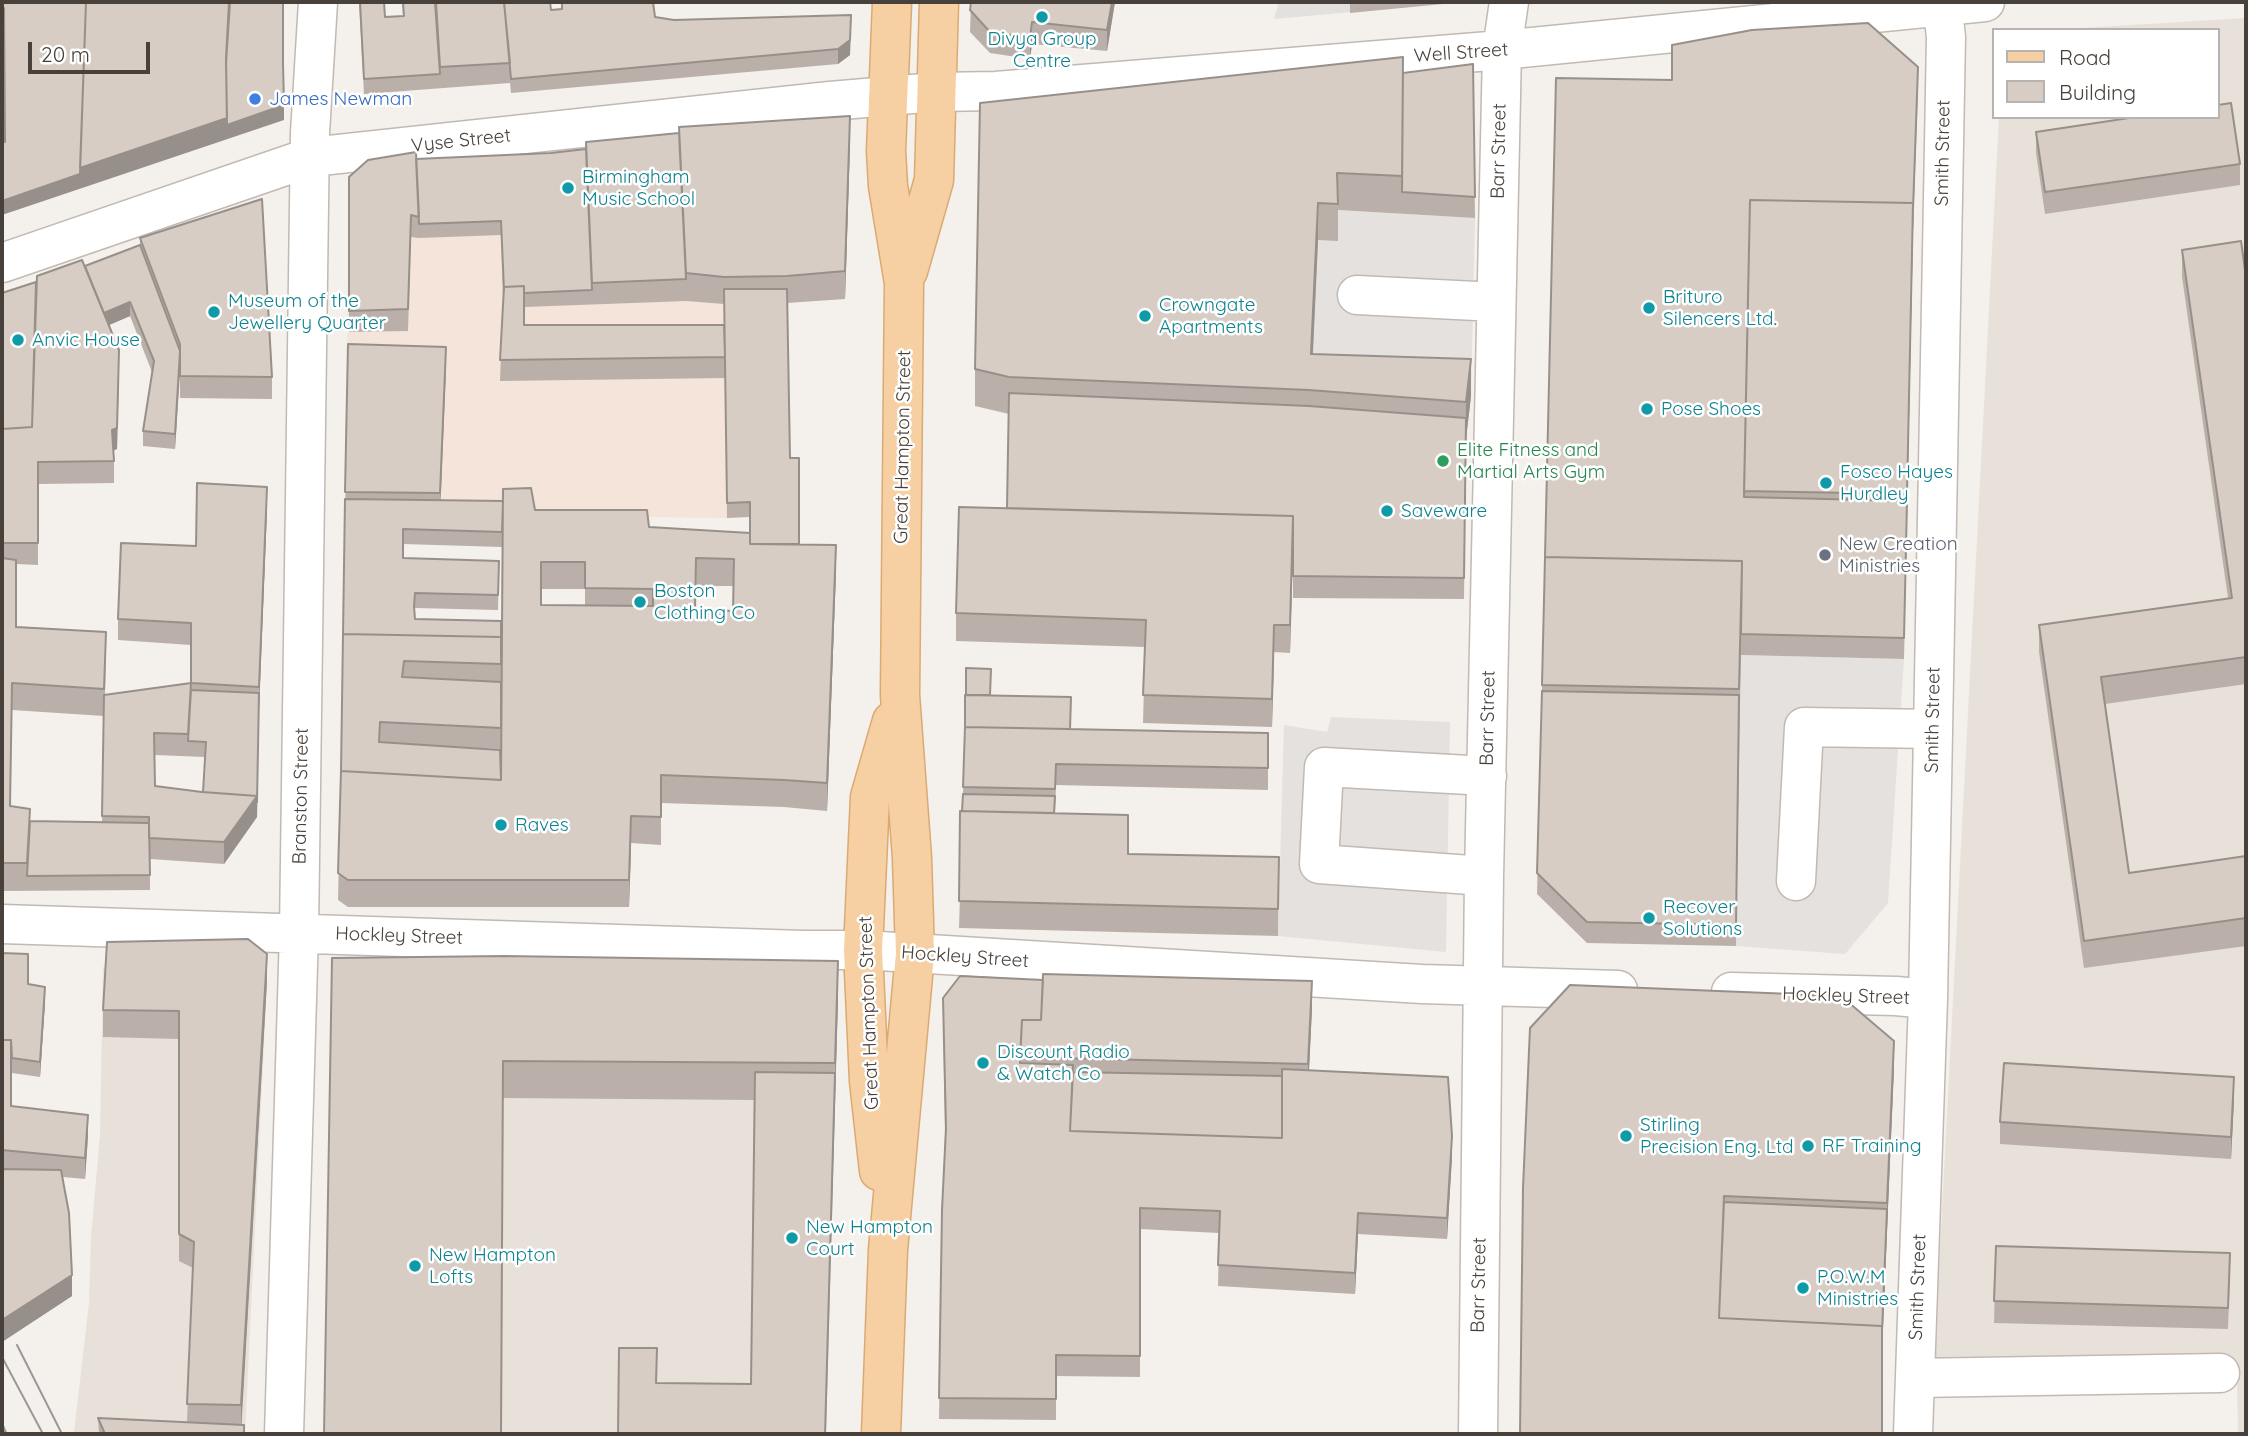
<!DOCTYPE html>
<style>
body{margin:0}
#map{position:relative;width:2248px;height:1436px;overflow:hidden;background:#f4f0ec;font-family:Quicksand,sans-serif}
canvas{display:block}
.frame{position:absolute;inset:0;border:4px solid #48403a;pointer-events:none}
.legend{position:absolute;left:1992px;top:28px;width:228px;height:91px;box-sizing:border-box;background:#fff;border:2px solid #b6b3b0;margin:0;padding:9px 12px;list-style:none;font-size:21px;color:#48403a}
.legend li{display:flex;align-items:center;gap:14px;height:35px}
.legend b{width:35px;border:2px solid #b6b3b0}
.scale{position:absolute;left:28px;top:42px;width:122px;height:32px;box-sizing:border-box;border:4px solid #48403a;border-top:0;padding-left:9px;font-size:21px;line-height:24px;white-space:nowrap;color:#48403a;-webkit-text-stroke:5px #fff;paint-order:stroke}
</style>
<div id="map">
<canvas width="2248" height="1436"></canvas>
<div class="frame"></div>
<ul class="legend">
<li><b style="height:9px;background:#f6d0a3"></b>Road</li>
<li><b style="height:19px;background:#d8cdc5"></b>Building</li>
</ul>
<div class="scale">20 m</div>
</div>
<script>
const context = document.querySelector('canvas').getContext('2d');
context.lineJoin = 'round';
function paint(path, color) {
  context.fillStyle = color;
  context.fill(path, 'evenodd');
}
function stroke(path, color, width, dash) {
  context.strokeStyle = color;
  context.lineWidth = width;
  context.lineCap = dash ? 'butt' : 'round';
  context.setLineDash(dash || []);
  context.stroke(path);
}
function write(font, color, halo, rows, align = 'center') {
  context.font = font + ' Quicksand,sans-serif';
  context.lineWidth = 5;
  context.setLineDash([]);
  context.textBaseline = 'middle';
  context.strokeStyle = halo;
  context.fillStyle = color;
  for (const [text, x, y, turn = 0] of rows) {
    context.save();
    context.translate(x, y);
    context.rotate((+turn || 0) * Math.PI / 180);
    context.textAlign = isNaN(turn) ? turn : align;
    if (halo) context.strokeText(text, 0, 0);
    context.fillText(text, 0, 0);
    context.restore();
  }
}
const residential = new Path2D(`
 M2246,18V1434H2238L2237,1382L1933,1383L1999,117H2218V30H2048Z
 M248,966L267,981L245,1434L74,1432L89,1303L91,1237L100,1135L103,967Z
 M332,995L838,999L824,1434H324Z`);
const commercial = new Path2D(`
 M586,163L724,304L727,518L345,514L349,199L501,235L504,308Z`);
const industrial = new Path2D(`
 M1279,2H1462L1274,19Z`);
const parking = new Path2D(`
 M1337,210L1475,218L1471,396L1311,391L1318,240Z
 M1741,655L1904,659L1888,903L1845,954L1736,946Z
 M1331,717L1450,722L1446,952L1278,936L1284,725L1327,732Z`);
const minor = new Path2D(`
 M2,263L311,157L830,101L936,92L996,91L1502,50L1985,2
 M1357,295L1496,302
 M1484,876L1319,864L1324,767L1487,776
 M1796,881L1804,727L1933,729
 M2,924L803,950H863L1422,984L1618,990
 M1731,992L1896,996L1928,999
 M1915,1378L2220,1373
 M284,1434L299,932L310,133L318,2
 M1478,1434L1484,876L1502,50L1509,2
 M1913,1434L1928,999L1946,37L1942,2`);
const major = new Path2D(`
 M908,271L934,180L939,2
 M879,1171L869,1081L863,950L870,797L892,721
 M881,1434L888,1250L915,954L912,858L900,695L904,283L888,186L886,151L892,2`);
const tram = new Path2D(`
 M17,1345L62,1434
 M2,1357L43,1434`);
const rail = new Path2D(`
 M2,1427L5,1434`);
const wall = new Path2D(`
 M359,2L385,17L403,16L402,2H550L551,10L655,17L674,20L851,30L850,55L838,64L511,93L510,83L364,94Z
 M971,2H1115L1107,51L1032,44L1030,59L990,53L970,32Z
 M1350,2H1444L1443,4L1350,13Z
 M1473,64L1475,218L1338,210V241L1318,240L1313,354L1471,396L1466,439L1464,599L1293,598V549L1290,653L1274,652L1272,727L1143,723L1145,647L956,641V613L1007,508L1009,414L975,406V369L1403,73Z
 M1918,89L1913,231L1904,659L1741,655V651L1736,946L1587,943L1537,894L1545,557Z
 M2036,132L2240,164V185L2045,214L2036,153Z
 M850,143L845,299L787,303L790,458L799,544L836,572L827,811L784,807L661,803V845L631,843L629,907H348L338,900L341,771L343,634L348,344L446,368L440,500L535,510L649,527L750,533V517L727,518L725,378L500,381L503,297L501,235L419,238L411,237L408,331L349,332V177L416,159ZM686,301L724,304V325H524V307ZM403,544L502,547L501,682V621L415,619V608L498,610L499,561L403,558ZM696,586H733V611L695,609ZM541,589H585V605H541ZM454,747L501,749V780Z
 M140,238L272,377V399L180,398V375L175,449L143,446V431L152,372L130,316L109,325L119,371L117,449L114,450V483L38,484V565L16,564V627L106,660L105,695L191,683V645L118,640V619L196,546L267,509L259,708L257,817L224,864L150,859V890L2,891V293L85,266L140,245ZM12,710L104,716L102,823L30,822L10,806ZM155,755L205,757L203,792L155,786Z
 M2182,250L2246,277V684L2105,704L2129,873L2246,856V946L2084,968L2039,652V625L2228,598L2182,277Z
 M990,695L1070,729L1268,733V790L1056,785L1055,813L1128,854L1279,857L1278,936L959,928L965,727Z
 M2,953L28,984L45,1002L40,1077L12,1073L11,1062V1106L88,1136L85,1179L63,1177L72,1296L2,1342Z
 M332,958L838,998L826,1434H618L657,1383L751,1384L754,1100L503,1098Z
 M267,981L241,1425L244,1434H99L98,1418L187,1422L193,1268L179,1261V1039L103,1037V1010Z
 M1312,1008L1309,1070L1452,1157L1447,1239L1358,1234L1355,1294L1218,1286L1219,1233L1140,1229V1377L1056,1376V1420L939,1419L942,1210L945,1135L943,1019Z
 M1530,1028L1894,1068L1882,1348Z
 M2234,1099L2231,1159L2000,1144V1122Z
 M1996,1246L2230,1274L2228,1329L1994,1323Z`);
const shadedWall = new Path2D(`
 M1112,2H1115L1107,51V30Z
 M86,4L227,118L284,105V120L2,215V201Z
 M2,8H4V22L2,23Z
 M851,15L850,55L838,64V49Z
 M1032,22V44L1030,59V38Z
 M1918,67L1913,231L1904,659L1913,203Z
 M850,116V143L845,299V271Z
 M1318,203V240L1311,391V354Z
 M130,302V316L100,329V314Z
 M446,347V368L440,514V493Z
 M180,351V365L175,449V434Z
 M1471,359V396L1466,439L1464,599L1466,402Z
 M119,371L117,449L112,451V430Z
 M267,487V509L259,708V687Z
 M1293,516V544L1290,653V625Z
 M836,545V572L827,811V783Z
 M1274,625V652L1272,727V699Z
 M259,708L257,817L224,864V842Z
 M631,816V843L629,907V880Z
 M267,954V981L241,1433V1405Z
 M838,961V998L825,1434Z
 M1312,981V1008L1308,1091V1064Z
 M45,987V1002L40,1077V1062Z
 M1894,1041V1068L1887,1230V1203Z
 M2234,1077V1099L2231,1159V1137Z
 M88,1115V1136L85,1179V1158Z
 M1452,1136V1157L1447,1239V1218Z
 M1887,1209V1230L1882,1353V1332Z
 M1358,1213V1234L1355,1294V1273Z
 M72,1275V1296L2,1342V1320Z`);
const building = new Path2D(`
 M2,2H86L80,174L2,201V142H5L4,8H2Z
 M86,2H229L226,58L227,118L80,168Z
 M230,2H283V63L284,105L227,125L226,63Z
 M360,2H384L385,17L404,16L403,2H435L440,74L364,79Z
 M436,2H504L510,63L440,67Z
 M504,2H550L551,10L562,9V2H653L655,17L674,20L851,15L850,40L838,49L511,79Z
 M971,2H1112L1107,30L1032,22L1030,38L990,32L970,10Z
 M1868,23L1918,67L1913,209V203L1750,200L1744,497L1907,501L1904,638L1741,634L1742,561L1545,557L1556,78L1672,80V45L1752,30Z
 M1403,57L1402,176L1337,173L1338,204L1318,203L1311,354L1471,359L1466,402L1309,390L1009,377L975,369L980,103Z
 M1473,64L1475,197L1402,192L1403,73Z
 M2231,103L2240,164L2045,192L2036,132L2136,117H2218V105Z
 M850,116L845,271L787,276L724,277L686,273L679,127Z
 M679,133L686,279L592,283L586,142Z
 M586,149L592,290L524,293V286L504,287V290L501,221L419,224L416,159L551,153Z
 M416,152L419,217L411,215L408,309L349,311V177L368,160Z
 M262,199L272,377L180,376V344L140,238Z
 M1750,200L1913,203L1907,494L1744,491Z
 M2241,241L2246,277V657L2101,677L2129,873L2246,856V918L2084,941L2039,625L2232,598L2182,250Z
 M140,245L180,351L175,434L143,431L154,361L130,302L104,313L85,266Z
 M82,260L119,350L117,428L112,430L114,461L38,462V543H2V429L32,427L37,276Z
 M36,282L32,427L2,429V293Z
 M524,286V325H724L725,357L500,360L504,287Z
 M724,289H787L790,458H799V544H750V502L727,503Z
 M348,344L446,347L440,493L345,492Z
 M1009,393L1309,406L1466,418L1464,578L1293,576V516L1007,508Z
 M197,483L267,487L259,687L191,683V623L118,619L121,543L196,546Z
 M531,488L535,510H647L649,527L750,533V544L836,545L827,783L784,780L661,775V817L631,816L629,880H348L338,873L341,771L501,780L503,489ZM696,558L734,559L733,611L695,609ZM541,562H585V588L653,589V606L541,605Z
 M345,499L503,501L502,532L403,529V558L499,561L498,595L415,593L414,606L415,619L501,621V637L343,634Z
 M959,507L1293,516L1290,625H1274L1272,699L1143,695L1146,620L956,613Z
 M1545,557L1742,561L1739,689L1542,685Z
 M2,558L16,560V627L106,632L104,689L12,683L10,806L30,809L27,863H2Z
 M343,634L501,637V664L404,661L402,677L501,682V728L380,722L379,742L500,750L501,780L341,771Z
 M966,668L991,669L990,695H966Z
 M191,683L188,734L154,733L155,786L202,792L257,796L224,842L149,838V817L102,816L104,695Z
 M191,690L259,693L257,802V796L203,792L206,742L188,741Z
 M1542,691L1739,695L1736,925L1587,922L1537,873Z
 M965,695L1071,697L1070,729L965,727Z
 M965,727L1268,733V768L1056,764L1055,789L963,787Z
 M963,794L1055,796L1054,813L962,811Z
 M960,811L1128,815V854L1279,857L1278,909L959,901Z
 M30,821L149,823L150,875L27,876Z
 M248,939L267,954L241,1405L187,1404L194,1242L179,1234V1011L103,1010L107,942Z
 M2,953L28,954V984L45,987L40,1062L12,1058L11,1040H2Z
 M504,956L838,961L835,1063L503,1061L501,1434H324L332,958Z
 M1043,974L1312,981L1308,1064L1020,1057L1022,1020H1041Z
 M960,976L1043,980L1041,1020H1022L1020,1063L1073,1065L1070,1131L1282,1138V1069L1448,1077L1452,1136L1447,1218L1358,1213L1355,1273L1218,1265L1220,1211L1140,1208V1356L1056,1355V1399L939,1398L942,1210L946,1128L943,998Z
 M1570,985L1841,996L1894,1041L1887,1203L1724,1196L1719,1318L1882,1326V1434H1520L1523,1188L1530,1028Z
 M2,1040H11V1106L88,1115L85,1158L2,1150Z
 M2004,1063L2234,1077L2231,1137L2000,1122Z
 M755,1072L835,1073L825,1434H618L619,1348H657L656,1383L751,1384Z
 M1073,1072L1282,1076V1138L1070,1131Z
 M2,1169L61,1170L69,1213L72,1275L2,1320Z
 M1724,1202L1887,1209L1882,1331V1326L1719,1318Z
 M1996,1246L2230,1253L2228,1308L1994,1301Z
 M98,1418L244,1425V1434H105Z`);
const markers = [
 [1042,17,7,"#0f9aa8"],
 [255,99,7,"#3f7fe0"],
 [568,188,7,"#0f9aa8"],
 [1649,308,7,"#0f9aa8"],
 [214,312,7,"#0f9aa8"],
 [1145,316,7,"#0f9aa8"],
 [18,340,7,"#0f9aa8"],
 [1647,409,7,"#0f9aa8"],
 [1443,461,7,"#2e9e5b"],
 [1826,483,7,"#0f9aa8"],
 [1387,511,7,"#0f9aa8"],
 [1825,555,7,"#6b7280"],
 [640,602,7,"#0f9aa8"],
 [501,825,7,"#0f9aa8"],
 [1649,918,7,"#0f9aa8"],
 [983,1063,7,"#0f9aa8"],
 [1626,1136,7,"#0f9aa8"],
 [1808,1146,7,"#0f9aa8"],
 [792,1238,7,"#0f9aa8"],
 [415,1266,7,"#0f9aa8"],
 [1803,1288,7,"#0f9aa8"]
];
const cultureNames = [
 ["Divya Group",1042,39,"center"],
 ["Centre",1042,61,"center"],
 ["Birmingham",582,177],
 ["Music School",582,199],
 ["Brituro",1663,297],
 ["Silencers Ltd.",1663,319],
 ["Museum of the",228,301],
 ["Jewellery Quarter",228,323],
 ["Crowngate",1159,305],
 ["Apartments",1159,327],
 ["Anvic House",32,340],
 ["Pose Shoes",1661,409],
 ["Fosco Hayes",1840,472],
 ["Hurdley",1840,494],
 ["Saveware",1401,511],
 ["Boston",654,591],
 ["Clothing Co",654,613],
 ["Raves",515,825],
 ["Recover",1663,907],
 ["Solutions",1663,929],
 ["Discount Radio",997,1052],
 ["& Watch Co",997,1074],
 ["Stirling",1640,1125],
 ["Precision Eng. Ltd",1640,1147],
 ["RF Training",1822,1146],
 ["New Hampton",806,1227],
 ["Court",806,1249],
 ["New Hampton",429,1255],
 ["Lofts",429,1277],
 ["P.O.W.M",1817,1277],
 ["Ministries",1817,1299]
];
const streetNames = [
 ["Well Street",1461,53,-4],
 ["Vyse Street",461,141,-6],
 ["Barr Street",1499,151,-89],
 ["Smith Street",1943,153,-89],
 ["Great Hampton Street",903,447,-89],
 ["Barr Street",1488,718,-89],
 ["Smith Street",1933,720,-89],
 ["Branston Street",301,796,-89],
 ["Hockley Street",399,936,2],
 ["Hockley Street",965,957,4],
 ["Hockley Street",1846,996,2],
 ["Great Hampton Street",869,1013,-92],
 ["Barr Street",1479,1285,-89],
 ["Smith Street",1918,1287,-88]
];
const shopNames = [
 ["James Newman",269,99]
];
const leisureNames = [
 ["Elite Fitness and",1457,450],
 ["Martial Arts Gym",1457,472]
];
const worshipNames = [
 ["New Creation",1839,544],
 ["Ministries",1839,566]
];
paint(residential, '#e8e1da');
paint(commercial, '#f4e4d9');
paint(industrial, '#e4e0dd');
paint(parking, '#e4e1df');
stroke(minor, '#c2b9b2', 41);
stroke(major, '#dbaa73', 41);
stroke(minor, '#fff', 38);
stroke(major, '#f6d0a3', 38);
stroke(tram, '#999', 2);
stroke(rail, '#999', 5, [9, 9]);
paint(wall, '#bab0a9');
paint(shadedWall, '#97908a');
paint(building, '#d8cdc5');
stroke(building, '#97908a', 2);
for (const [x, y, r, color] of markers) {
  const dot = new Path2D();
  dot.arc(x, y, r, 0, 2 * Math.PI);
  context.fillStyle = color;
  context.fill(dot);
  stroke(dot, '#fff', 2.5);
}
write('19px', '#0d838f', '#fff', cultureNames, 'left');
write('19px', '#48403a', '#fff', streetNames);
write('19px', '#366cbe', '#fff', shopNames, 'left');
write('19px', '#27864d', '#fff', leisureNames, 'left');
write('19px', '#5b616d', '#fff', worshipNames, 'left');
</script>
